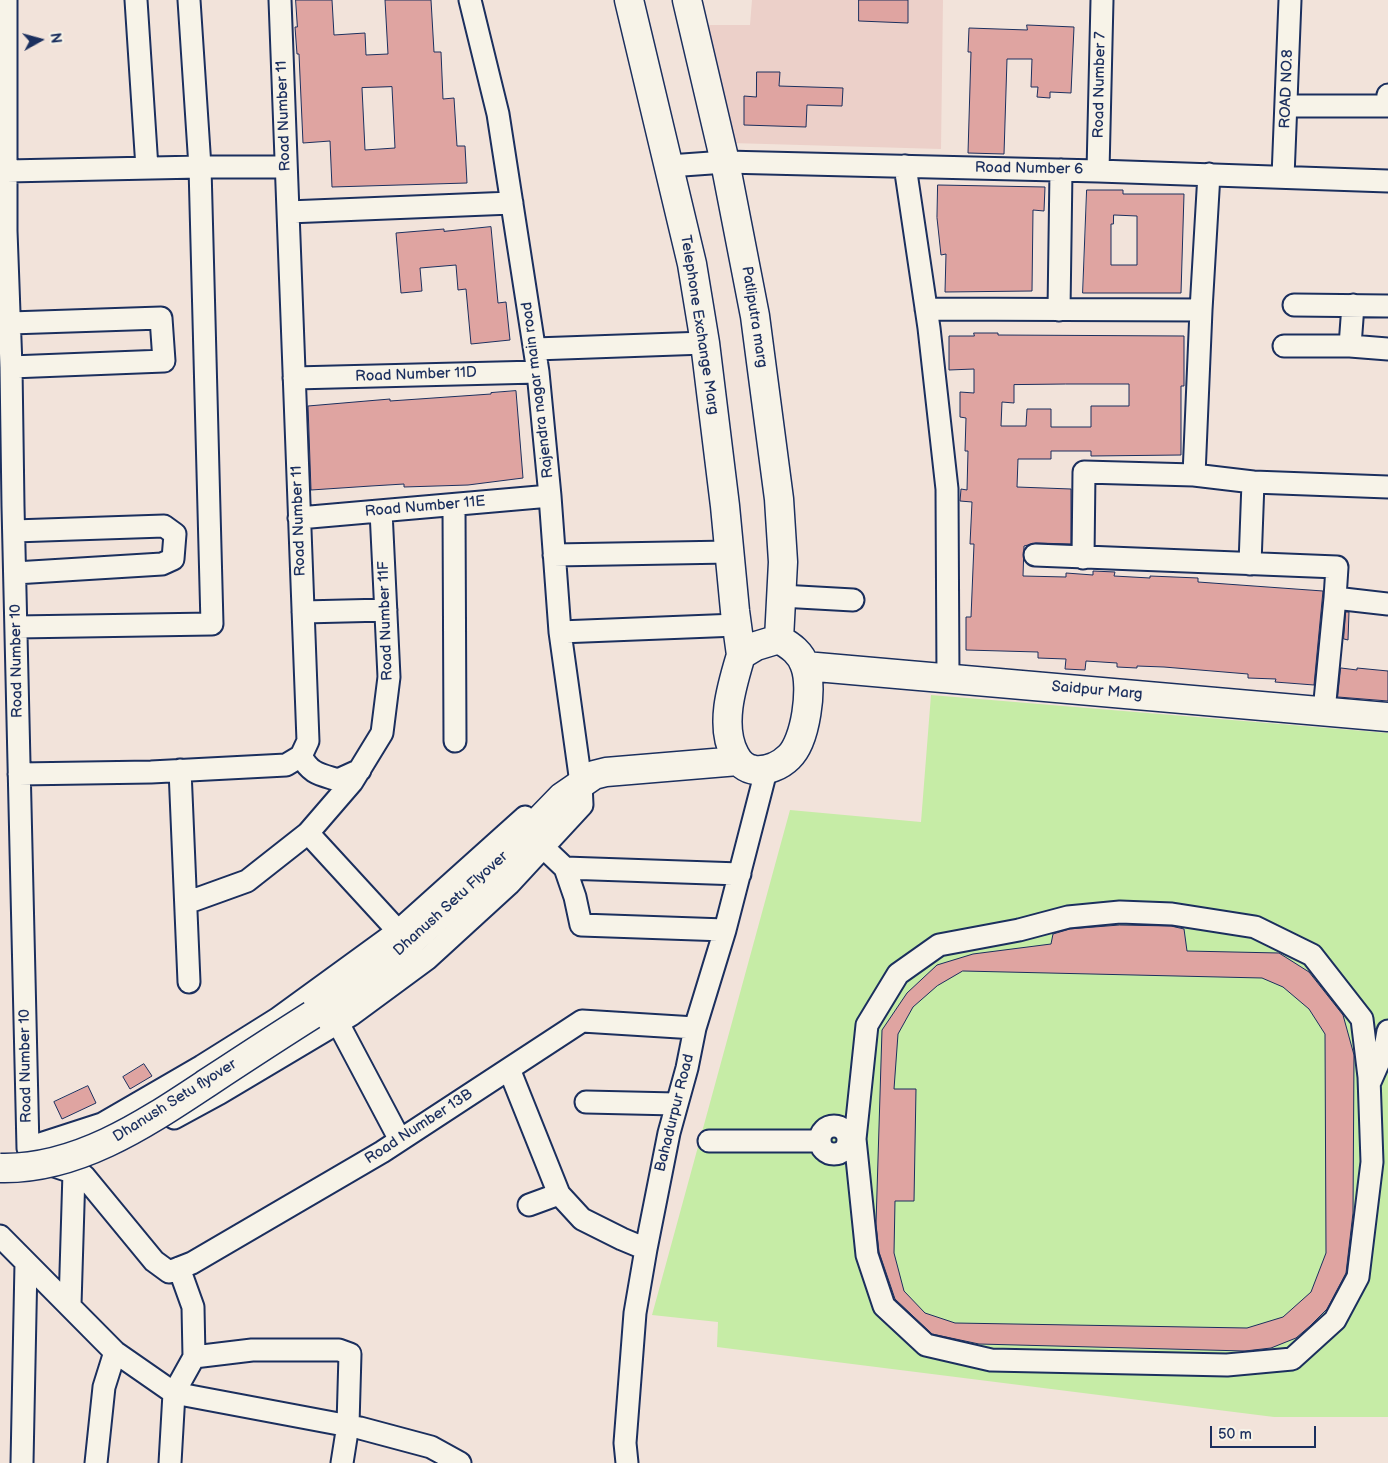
<!DOCTYPE html>
<style>
body{margin:0}
#map{position:relative;width:1388px;height:1463px;overflow:hidden;background:#f2e3da;font-family:"Balsamiq Sans",sans-serif}
canvas{display:block}
.north{position:absolute;left:15px;top:15px;width:50px;height:50px;-webkit-text-stroke:4px #f7f3e8;paint-order:stroke;rotate:83deg;font-size:14px;font-weight:700;line-height:20px;text-align:center;color:#1b2f5e}
.north::after{content:'';display:block;margin:auto;width:18px;height:22px;background:#1b2f5e;clip-path:polygon(50% 0,100% 100%,50% 72%,0 100%)}
.scale{position:absolute;left:1210px;top:1426px;width:106px;height:22px;box-sizing:border-box;border:2px solid #1b2f5e;border-top:0;padding-left:6px;font-size:15px;line-height:18px;white-space:nowrap;color:#1b2f5e;-webkit-text-stroke:4px #f7f3e8;paint-order:stroke}
</style>
<div id="map">
<canvas width="1388" height="1463"></canvas>
<div class="north">N</div>
<div class="scale">50 m</div>
</div>
<script>
const context = document.querySelector('canvas').getContext('2d');
context.lineJoin = 'round';
function paint(path, color) {
  context.fillStyle = color;
  context.fill(path, 'evenodd');
}
function stroke(path, color, width, dash) {
  context.strokeStyle = color;
  context.lineWidth = width;
  context.lineCap = dash ? 'butt' : 'round';
  context.setLineDash(dash || []);
  context.stroke(path);
}
function write(font, color, halo, rows, align = 'center') {
  context.font = font + ' "Balsamiq Sans",sans-serif';
  context.lineWidth = 4;
  context.setLineDash([]);
  context.textBaseline = 'middle';
  context.strokeStyle = halo;
  context.fillStyle = color;
  for (const [text, x, y, turn = 0] of rows) {
    context.save();
    context.translate(x, y);
    context.rotate((+turn || 0) * Math.PI / 180);
    context.textAlign = isNaN(turn) ? turn : align;
    if (halo) context.strokeText(text, 0, 0);
    context.fillText(text, 0, 0);
    context.restore();
  }
}
const built = new Path2D(`
 M752,0H943L941,149L731,143L705,25H750Z`);
const green = new Path2D(`
 M931,695L1388,733V1417H1274L717,1347L718,1322L652,1315L790,810L921,822Z`);
const building = new Path2D(`
 M296,0H332L334,35L365,33L366,55L388,54L385,0H431L434,52H441L443,99L454,98L457,146H465L467,183L332,187L330,141L303,143L299,54H297L295,27H297ZM392,87L395,148L365,150L362,88Z
 M859,0H908V23L859,21Z
 M1027,25L1074,27L1071,93L1050,92V98L1037,97L1038,87H1031L1032,59H1007L1004,154L968,153L971,52H968L969,28L1027,30Z
 M757,72H780L779,86L843,88L842,106L807,105L806,127L744,125V96L756,97Z
 M938,185L1045,187L1044,211L1033,210L1032,291L945,292L946,254L941,255L937,218Z
 M1087,190H1123V194H1184L1181,293H1083ZM1114,215L1137,216V265H1111V224H1113Z
 M491,227L498,303L506,302L510,340L471,344L466,289L458,290L456,265L420,268L422,291L401,293L396,233L444,229V231Z
 M974,333H998V335L1184,336V386H1181V455L1091,456V451H1051V459H1018L1017,487L1071,489V544L1036,543L1024,546L1023,576L1066,577V573L1093,575V571L1115,572L1114,576L1150,578V576L1198,578V582L1323,591L1314,685L1275,682L1276,679L1248,678V674L1164,667L1137,666V668L1117,667V663L1086,661L1085,670L1065,669L1066,659L1038,658V652L966,650V617H971L974,544H970L972,502L960,501L961,489L967,490L968,451H965L966,418L960,417V392L974,393V369L949,370V336H974ZM1066,384H1129V406H1091V427H1051V409H1027L1026,426H1001L1002,402L1014,403V385Z
 M516,391L523,478L468,485L404,487V484L371,486L311,490L308,406L390,399V401L491,394V393Z
 M1346,612H1349L1348,640L1344,639Z
 M1341,668L1357,670V668L1388,671V701L1338,697Z
 M1120,925L1171,926L1184,929L1187,951L1279,953L1309,972L1343,1015L1354,1055L1353,1213L1346,1273L1327,1309L1310,1326L1296,1338L1271,1348L1245,1351L979,1344L932,1334L895,1299L879,1252L876,1224L882,1030L907,993L937,965L973,954L1051,944L1053,934L1070,929ZM963,971L1262,978L1283,987L1309,1009L1325,1034L1326,1253L1311,1292L1283,1317L1247,1328L955,1323L925,1313L904,1291L894,1253L895,1201H914L916,1089H894L898,1034L913,1007L937,986Z
 M144,1064L152,1076L130,1089L123,1077Z
 M88,1086L96,1103L62,1119L54,1102Z`);
const minor = new Path2D(`
 M6,0V231L11,367L13,506L28,1148L36,1160L84,1176L154,1261L169,1272L192,1263L382,1152L582,1021L695,1028
 M136,0L147,168
 M1286,106H1387L1388,95
 M669,166L725,162L1098,171L1388,181
 M905,166L929,328L947,489L948,678
 M7,171L200,167H286
 M1098,171L1102,0
 M1283,177L1290,0
 M288,212L512,203
 M1294,305L1388,306
 M926,309L1201,310L1209,174
 M1059,310L1061,170
 M10,323L161,318L164,361L11,367
 M1284,346H1350L1388,349
 M1350,346L1353,305
 M535,349L705,343
 M294,378L538,372
 M1194,475L1201,310
 M1253,482L1388,487
 M454,505L455,741
 M299,518L550,496
 M14,531L164,526L175,534L173,559L162,564L15,573
 M554,555L730,552
 M1035,555L1337,567L1335,598L1388,604
 M1083,558L1084,472L1194,475L1253,482L1250,564
 M781,596L853,600
 M303,612L386,610
 M16,627L212,624L200,167L189,0
 M560,632L737,625
 M1324,711L1335,598
 M301,756C311,774 319,774 338,780L360,770
 M180,770L189,982
 M19,774L151,772L286,765L301,756L308,741L280,0
 M308,833L398,931
 M544,848L565,868L575,897L581,925L725,930
 M565,868L740,874
 M186,903L247,881L308,833L352,782L382,733L389,677L381,511
 M338,1023L400,1140
 M509,1069L559,1194L582,1219L622,1239L646,1249
 M1370,1082L1385,1048L1388,1031
 M586,1102L676,1104
 M174,1118L220,1093L351,1015L427,959L509,884L582,805L581,783L560,632L550,496L538,372L498,114L470,0
 M820 1140a14 14 0 1 1 28 0a14 14 0 1 1-28 0Z
 M849,1140L855,1139L867,1025L898,974L939,945L1019,930L1068,917L1120,912L1172,914L1255,927L1312,955L1362,1019L1369,1077L1372,1162L1358,1277L1335,1320L1292,1359L1227,1365L991,1360L926,1345L884,1306L867,1255L855,1139
 M709,1141H820
 M28,1148L102,1124L202,1066L277,1019L398,931L525,817
 M529,1205L559,1194
 M0,1236L115,1352L174,1393L360,1428L431,1447L460,1463
 M179,1268L193,1307L194,1357
 M70,1305L74,1172
 M22,1463L26,1263
 M96,1463L104,1387L115,1352
 M170,1463L174,1393L194,1357L252,1350H339L350,1354L348,1425L342,1463
 M627,1463L625,1443L635,1313L646,1249L669,1133L687,1068L695,1028L725,930L766,771`);
const major = new Path2D(`
 M629,0L692,264L705,343L725,506L735,611L741,655
 M687,0L725,162L755,316L779,499L783,562L779,639
 M779,639C791,646 801,653 805,666C813,687 806,741 789,757C780,766 767,771 755,770C746,769 739,763 735,755C719,726 732,685 741,655L756,646Z
 M805,666L1388,717
 M312,1015L378,969L410,942L496,865L562,797L594,775L606,772L738,761`);
const majorBridge = new Path2D(`
 M0,1168C77,1170 145,1124 207,1083C242,1060 277,1037 312,1015`);
const streetNames = [
 ["Road Number 7",1100,85,-89],
 ["ROAD NO.8",1287,89,-88],
 ["Road Number 11",284,116,-92],
 ["Road Number 6",1029,169,1],
 ["Patliputra marg",754,317,81],
 ["Telephone Exchange Marg",699,325,81],
 ["Road Number 11D",416,375,-2],
 ["Rajendra nagar main road",538,390,-97],
 ["Road Number 11E",425,507,-5],
 ["Road Number 11",299,521,-92],
 ["Road Number 11F",386,621,-92],
 ["Road Number 10",17,661,-91],
 ["Saidpur Marg",1097,691,5],
 ["Dhanush Setu Flyover",451,904,-42],
 ["Road Number 10",26,1066,-91],
 ["Dhanush Setu flyover",175,1101,-32],
 ["Bahadurpur Road",675,1113,-76],
 ["Road Number 13B",419,1127,-33]
];
paint(built, '#ecd0c9');
paint(green, '#c6eca6');
paint(building, '#dfa4a1');
stroke(building, '#1b2f5e', 1);
stroke(minor, '#1b2f5e', 25);
stroke(major, '#1b2f5e', 31);
stroke(minor, '#f7f3e8', 21);
stroke(major, '#f7f3e8', 28);
stroke(majorBridge, '#1b2f5e', 31, []);
stroke(majorBridge, '#f7f3e8', 28);
write('15px', '#1b2f5e', '#f7f3e8', streetNames);
</script>
